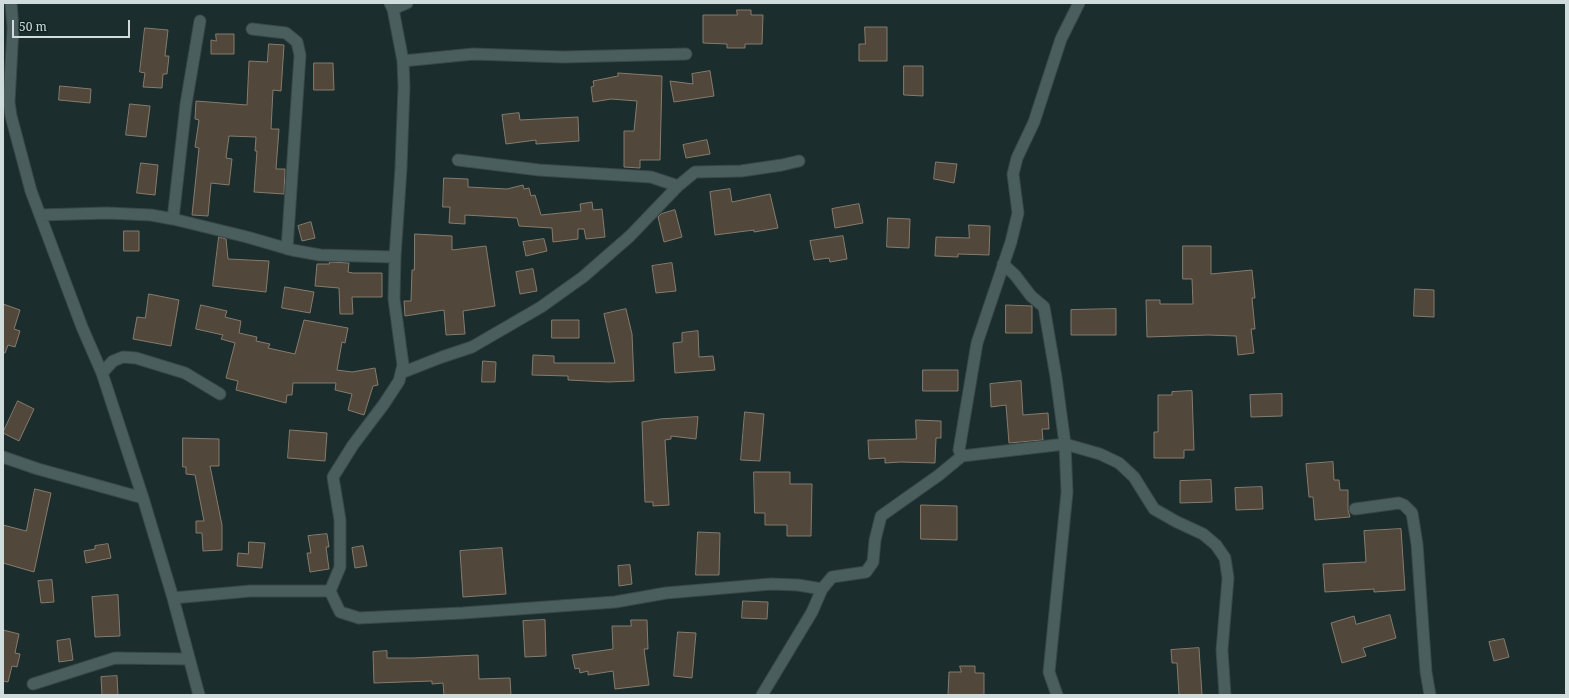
<!DOCTYPE html>
<style>
body{margin:0}
#map{position:relative;width:1569px;height:698px;overflow:hidden;background:#1b2d2d;font-family:"Noto Serif",serif}
canvas{display:block}
.frame{position:absolute;inset:0;border:4px solid #d0dbdb;pointer-events:none}
.scale{position:absolute;left:12px;top:20px;width:118px;height:18px;box-sizing:border-box;border:2px solid #d0dbdb;border-top:0;padding-left:5px;font-size:12px;line-height:14px;white-space:nowrap;color:#d0dbdb;-webkit-text-stroke:3px #112323;paint-order:stroke}
</style>
<div id="map">
<canvas width="1569" height="698"></canvas>
<div class="frame"></div>
<div class="scale">50 m</div>
</div>
<script>
const context = document.querySelector('canvas').getContext('2d');
context.lineJoin = 'round';
function paint(path, color) {
  context.fillStyle = color;
  context.fill(path, 'evenodd');
}
function stroke(path, color, width, dash) {
  context.strokeStyle = color;
  context.lineWidth = width;
  context.lineCap = dash ? 'butt' : 'round';
  context.setLineDash(dash || []);
  context.stroke(path);
}
const building = new Path2D(`
 M737,10H751V15H763L762,44H745V48H727V44L703,43V15H737Z
 M865,27H887V61H859V44H865Z
 M145,28L168,30L165,56H169L167,74H163L162,88L143,87L145,73L140,72Z
 M216,34H234V54H211V40L216,41Z
 M269,44L284,45L281,91L273,90L271,129H279L276,169H285L284,194L254,192L257,151H255L256,137L229,136L226,158L232,159L229,185L211,183L208,216L192,215L199,148L195,147L199,120L195,119L196,101L247,105L249,61L267,62Z
 M314,63H333L334,90H314Z
 M904,66H923V96L904,95Z
 M710,71L714,96L674,102L670,81L693,84L692,74Z
 M618,73L662,76L660,160H640V168L624,167V131H634L637,101L611,99L593,102L591,87L594,86L593,81L618,76Z
 M60,86L91,89L90,103L59,100Z
 M130,104L150,106L146,137L126,135Z
 M519,113L520,120L578,117L579,141L536,144V140L506,144L502,115Z
 M707,140L710,154L686,158L683,145Z
 M936,162L957,164L954,183L934,179Z
 M141,163L158,165L155,195L137,193Z
 M444,178L468,179V187L507,189L523,185L524,189L529,188L531,196L535,195L541,215L581,211L580,204L592,202L593,210L602,209L605,237L586,239L584,229H578V239L553,242L552,228L519,226L517,218L465,215V224L449,223L450,207H443Z
 M730,189L732,202L770,194L778,228L754,232V230L715,235L710,192Z
 M859,204L863,223L835,228L832,209Z
 M675,210L682,237L664,242L658,217L661,214Z
 M888,218L910,219L909,248L887,247Z
 M311,222L315,238L302,241L298,226Z
 M969,225L990,226L989,255L958,254V257L935,256L936,237L969,238Z
 M124,231H139V251H124Z
 M415,234L452,236V250L486,246L495,306L463,311L465,334L446,335L444,310L405,316L404,301H411L412,270H414Z
 M843,236L847,259L830,262L829,258L814,260L810,241Z
 M219,237L226,239L228,259L269,261L266,292L213,286Z
 M544,239L547,251L526,256L523,242Z
 M1183,246H1211V274L1252,270L1255,298H1252L1255,329H1251L1254,353L1238,355L1236,336L1208,335L1147,337L1146,300H1160V304H1193L1192,279H1183Z
 M330,262L349,263L348,272L353,273H382V297H352L353,314H340L339,288L315,286L317,264H329Z
 M672,263L676,291L656,293L652,266Z
 M533,269L537,291L520,294L516,272Z
 M285,287L314,292L310,313L282,308Z
 M1415,289L1434,290V317L1414,316Z
 M149,294L179,300L171,346L133,339L137,317L145,318Z
 M3,304L20,310L14,329L20,331L15,347L8,345L5,353H3Z
 M201,305L227,311L225,317L241,321L239,333L257,337L256,341L270,344L268,348L295,354L304,320L348,328L345,343L342,342L337,370L352,372L375,368L378,385L373,386L364,415L348,410L352,394L335,390L336,383H293L292,395H287L286,403L236,390L238,381L226,378L235,343L221,339L223,335L196,329Z
 M1006,305L1032,306V333H1006Z
 M626,309L632,334L634,381L608,382L568,380V376L532,375L533,355L554,356V363H615L604,314Z
 M1116,309V335H1071V310Z
 M552,320H579V338H552Z
 M698,331L699,357L713,356L715,370L675,373L673,343L682,342V333Z
 M483,361L496,362L495,382H482Z
 M923,370H958V391H923Z
 M1021,381L1023,415L1048,413L1049,429H1042L1043,440L1009,443L1006,405L991,407L990,384Z
 M1192,391L1194,450H1184V458H1154V432H1158V395H1172V392Z
 M1282,394V416L1251,417L1250,395Z
 M18,401L34,409L19,441L3,433Z
 M745,412L764,414L760,461L741,460Z
 M698,417L696,439L671,436V439L665,440L669,505L653,506V502H645L642,422L660,419Z
 M916,420L941,421V438H936L935,463L901,462L885,463V458L869,459L868,440L916,439Z
 M290,430L327,433L325,461L288,458Z
 M183,438L219,439V466H210L222,525V550L203,551L202,533H196V521H204L195,475L186,474V467H183Z
 M1333,462L1334,480H1339L1340,490H1348V510L1350,517L1315,520L1313,497H1309L1306,464Z
 M754,472H790V484H812L811,536H787V525H765V513H755Z
 M1211,480L1212,502L1180,503V481Z
 M1262,487L1263,509L1236,510L1235,488Z
 M35,489L51,493L34,572L3,563V525L26,531Z
 M921,505L957,506V540L921,539Z
 M1401,529L1405,590L1374,592V589L1325,592L1323,564L1366,562L1364,531Z
 M698,532L720,533L719,575H696Z
 M327,534L329,547H326L329,569L310,572L307,553H311L308,536Z
 M249,542L265,543L262,568L237,566L238,553L248,554Z
 M108,544L111,558L86,563L84,551L95,549V546Z
 M363,546L367,566L355,568L352,548Z
 M502,548L506,594L463,597L460,551Z
 M630,565L632,584L619,586L618,566Z
 M52,580L54,602L41,603L38,581Z
 M118,595L120,636L95,637L92,597Z
 M743,601L768,602L767,619L742,618Z
 M1390,615L1396,638L1363,648L1366,656L1342,663L1331,623L1354,616L1356,624Z
 M545,620L546,656L525,657L523,621Z
 M631,620H647L648,649H644L649,685L615,689L613,671L588,675V671L580,673L579,668L575,669L572,655L613,649L612,626H631Z
 M3,630L19,634L15,653L20,654L17,667L12,666L8,682L3,681Z
 M678,632L696,633L692,678L674,676Z
 M70,639L73,660L59,662L57,641Z
 M1504,639L1509,657L1494,661L1489,642Z
 M1199,648L1202,695H1179L1177,663H1172L1171,650Z
 M387,651V658H413L478,655L479,679L510,678L511,695H444L443,683L432,684V681L374,683L373,652Z
 M960,666H975V673H984V695H948L949,672H961Z
 M117,676L118,695H102L101,677Z`);
const minor = new Path2D(`
 M11,3L13,28L9,102L11,116L31,191L82,327L102,373L143,498L173,598L199,695
 M390,3L393,9L403,61L404,87L401,168L395,257L394,299L403,365L399,381L384,404L353,445L333,477L340,520V567L330,591L340,612L359,618L463,613L615,602L666,593L771,584L798,585L822,589
 M393,9L407,3
 M252,29L286,33L297,42L300,55L287,249
 M403,61L473,54L563,57L686,54
 M458,160L539,170L651,177L678,186
 M40,215L107,213L151,215L173,219L186,104L200,21
 M173,219L247,237L292,250L320,255L395,257
 M1003,264L1015,275L1031,296L1044,307L1056,377L1065,444L1067,492L1049,672L1057,695
 M102,373L113,361L123,357L136,358L185,373L220,394
 M401,373L442,357L472,347L541,307L583,277L630,236L678,186L695,172L741,171L782,165L799,161
 M962,456L1065,444L1100,454L1119,463L1134,477L1154,509L1177,522L1203,534L1216,545L1225,558L1228,578L1222,650L1225,695
 M3,457L38,469L143,498
 M1355,509L1399,503L1404,505L1412,513L1417,544L1426,672L1430,695
 M173,598L250,591H330
 M33,684L115,658L189,659
 M762,695L812,612L822,589L832,577L866,572L873,562L875,540L881,516L939,475L962,456L959,450L977,343L1011,242L1018,213L1013,174L1017,158L1034,122L1061,39L1079,3`);
paint(building, '#52473b');
stroke(building, '#867b6d', 1);
stroke(minor, '#394848', 13);
stroke(minor, '#4b5e5e', 11);
</script>
